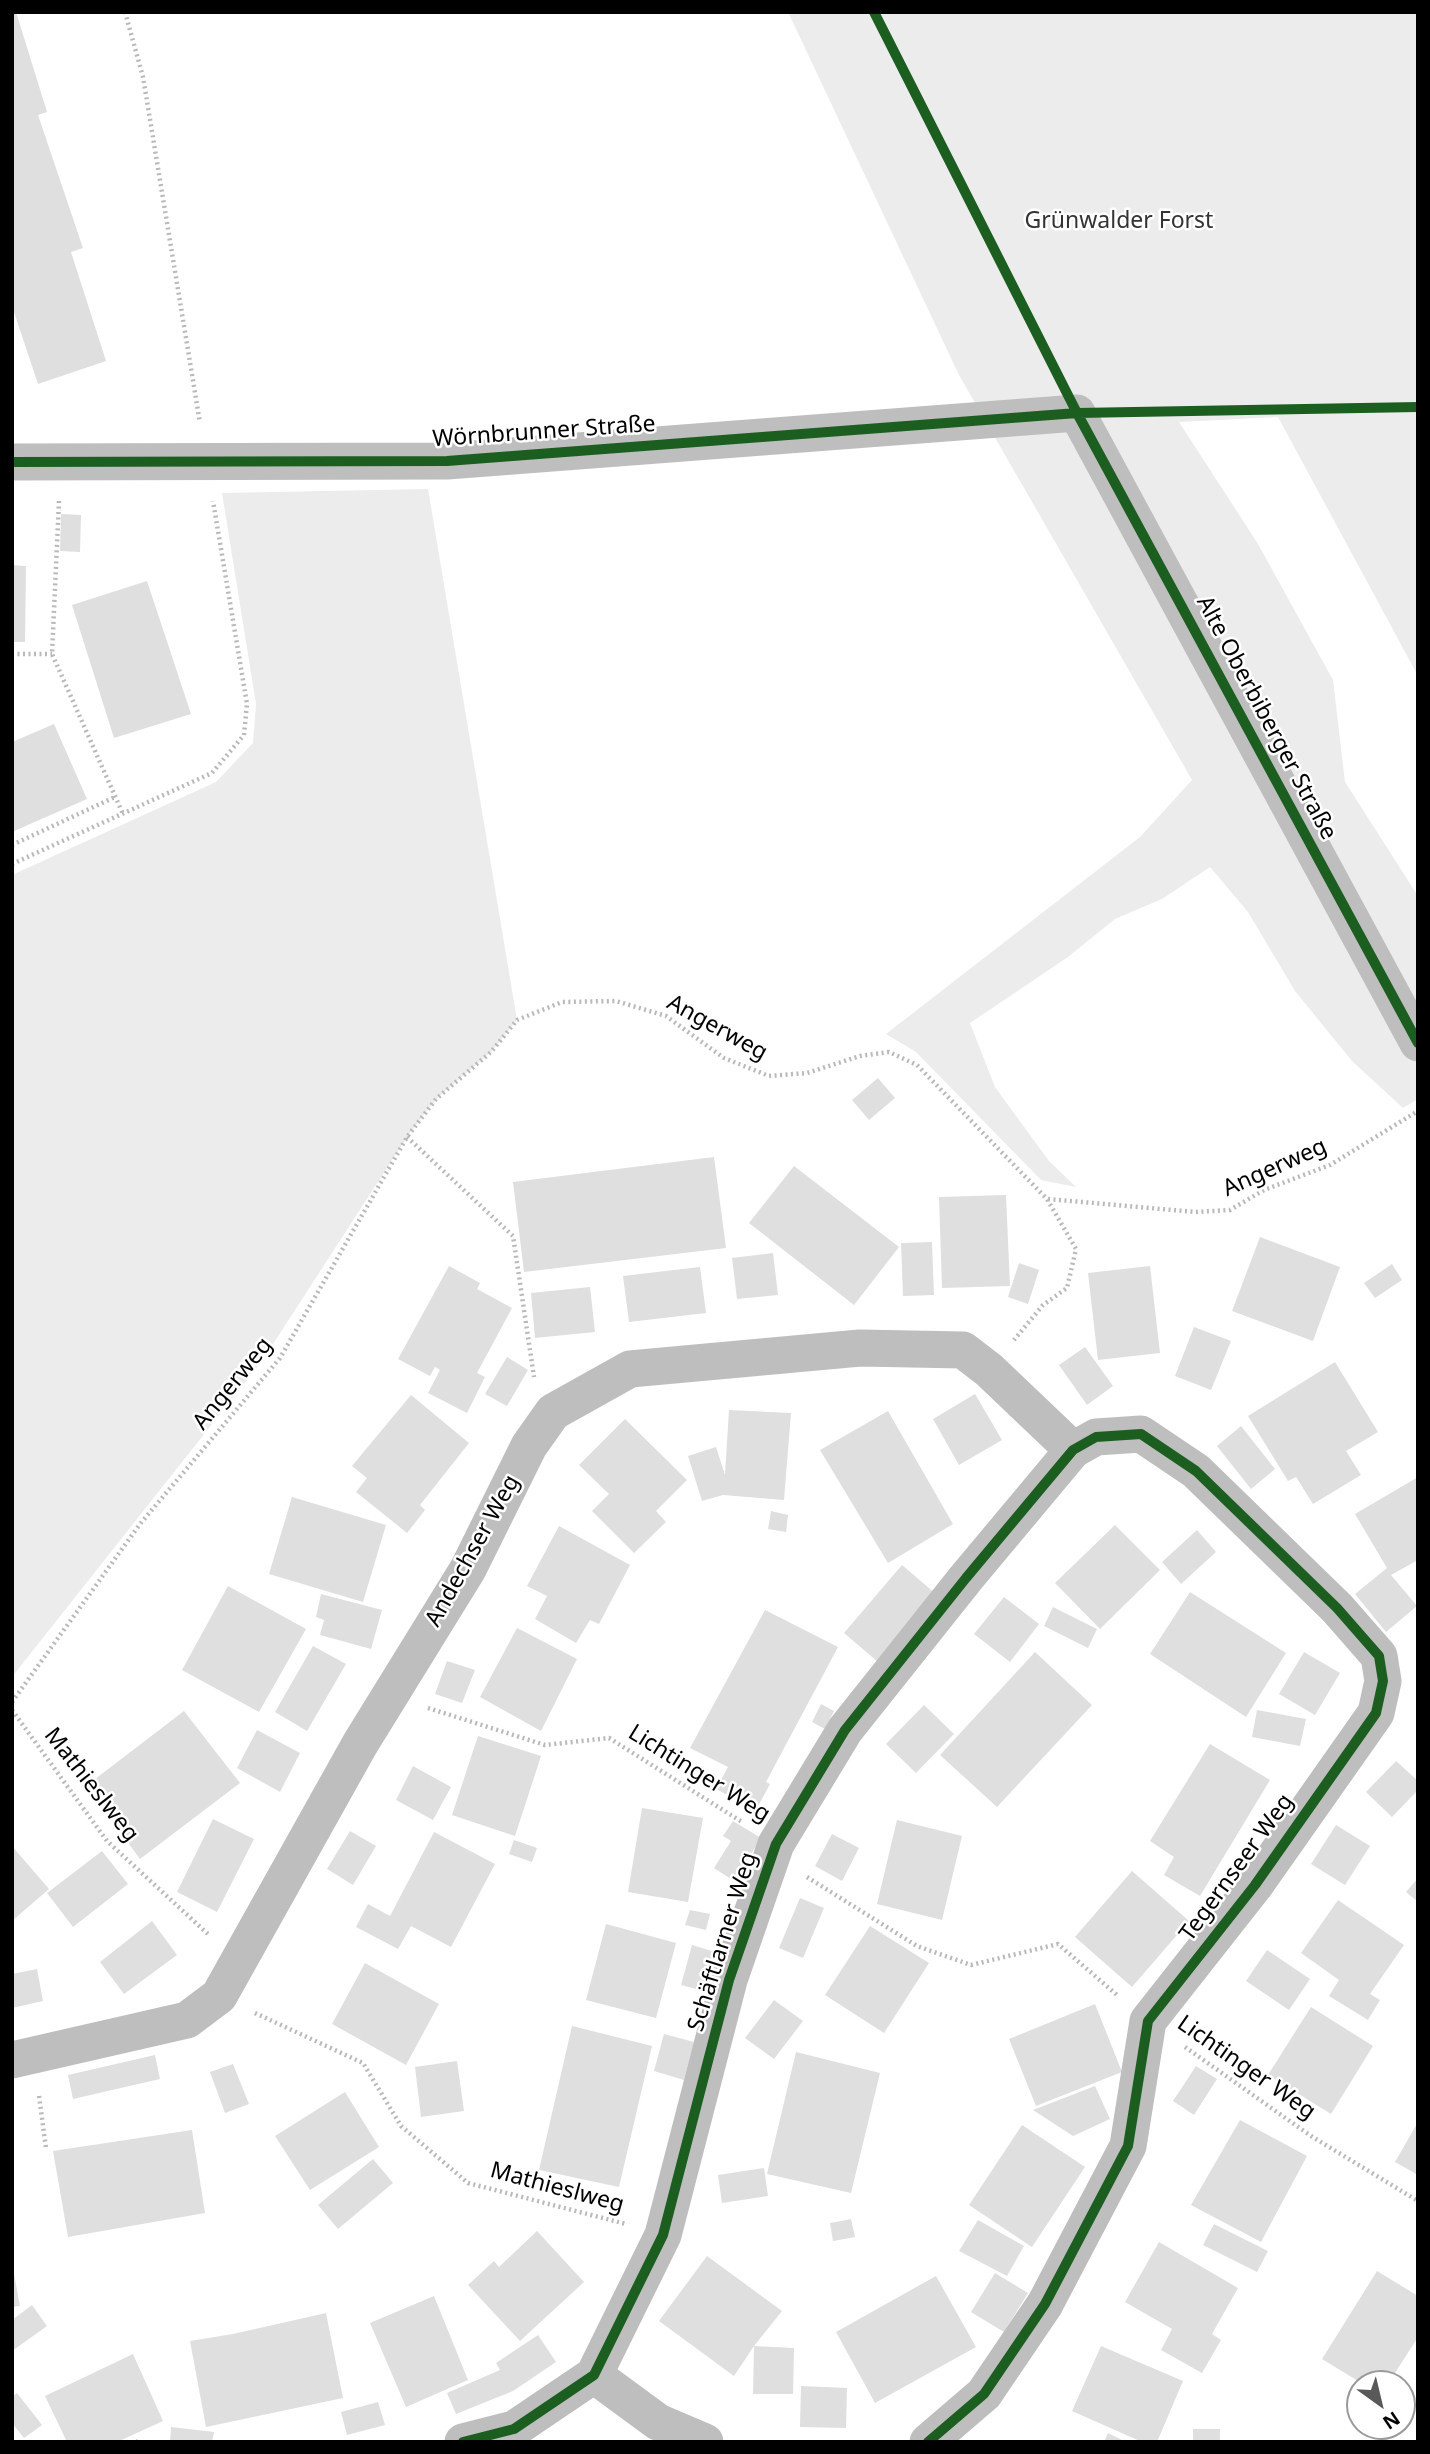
<!DOCTYPE html>
<meta charset="utf-8">
<style>
body{margin:0}
#map{position:relative;width:1430px;height:2454px;overflow:hidden;background:#fff;font-family:"Noto Sans",sans-serif}
canvas{display:block}
.frame{position:absolute;inset:0;border:14px solid #000;pointer-events:none}
.north{position:absolute;left:1346px;top:2370px;width:70px;height:70px;box-sizing:border-box;background:#fff;border:2px solid #999;border-radius:50%;rotate:146deg;font-size:19px;font-weight:700;line-height:28px;text-align:center;color:#000}
.north::after{content:'';display:block;margin:auto;width:24px;height:32px;background:#595959;clip-path:polygon(50% 0,100% 100%,50% 72%,0 100%)}
</style>
<div id="map">
<canvas width="1430" height="2454"></canvas>
<div class="frame"></div>
<div class="north">N</div>
</div>
<script>
const context = document.querySelector('canvas').getContext('2d');
context.lineJoin = 'round';
function paint(path, color) {
  context.fillStyle = color;
  context.fill(path, 'evenodd');
}
function stroke(path, color, width, dash) {
  context.strokeStyle = color;
  context.lineWidth = width;
  context.lineCap = dash ? 'butt' : 'round';
  context.setLineDash(dash || []);
  context.stroke(path);
}
function write(font, color, halo, rows, align = 'center') {
  context.font = font + ' "Noto Sans",sans-serif';
  context.lineWidth = 5;
  context.setLineDash([]);
  context.textBaseline = 'middle';
  context.strokeStyle = halo;
  context.fillStyle = color;
  for (const [text, x, y, turn = 0] of rows) {
    context.save();
    context.translate(x, y);
    context.rotate((+turn || 0) * Math.PI / 180);
    context.textAlign = isNaN(turn) ? turn : align;
    if (halo) context.strokeText(text, 0, 0);
    context.fillText(text, 0, 0);
    context.restore();
  }
}
const green = new Path2D(`
 M788,12H1418V676L1278,417L1179,422L1258,544L1333,680L1345,782L1418,896V1099L1403,1108L1352,1061L1295,991L1248,912L1210,867L1162,899L1115,919L1068,957L970,1023L995,1087L1049,1161L1076,1187L1041,1180L916,1052L886,1034L1140,837L1192,780L959,375Z
 M428,489L517,1020L491,1052L436,1099L407,1137L262,1361L12,1677V875L216,782L253,743L256,704L222,493Z`);
const building = new Path2D(`
 M12,12H16L47,112L38,115L83,248L71,252L106,361L38,384L12,306Z
 M61,514L81,515L80,552L60,551Z
 M12,565L26,566L25,642H12Z
 M147,581L191,714L114,738L72,605Z
 M54,724L87,799L12,832V742Z
 M878,1078L895,1098L869,1120L852,1100Z
 M714,1157L726,1248L524,1272L513,1182Z
 M794,1166L899,1247L854,1305L749,1223Z
 M1006,1195L1010,1286L942,1288L939,1197Z
 M1260,1237L1340,1267L1313,1341L1232,1311Z
 M932,1242L934,1295L903,1296L901,1243Z
 M773,1253L778,1295L737,1299L732,1258Z
 M1019,1263L1039,1270L1028,1304L1008,1297Z
 M1392,1264L1402,1280L1375,1298L1364,1283Z
 M449,1266L480,1283L477,1289L512,1308L477,1373L485,1377L467,1413L428,1393L440,1370L435,1367L430,1376L398,1359Z
 M1150,1266L1160,1353L1098,1360L1088,1273Z
 M700,1267L706,1313L629,1322L623,1276Z
 M590,1287L595,1332L535,1338L531,1293Z
 M1194,1327L1231,1341L1211,1390L1175,1376Z
 M1085,1347L1113,1386L1087,1405L1059,1365Z
 M507,1357L528,1370L507,1406L485,1394Z
 M1335,1362L1378,1432L1346,1451L1361,1475L1313,1504L1296,1477L1288,1481L1248,1416Z
 M975,1394L1002,1440L959,1465L933,1419Z
 M411,1395L469,1443L420,1505L425,1510L407,1533L356,1492L367,1478L352,1466Z
 M729,1410L791,1413L784,1500L723,1495L702,1501L688,1456L716,1447L725,1475Z
 M888,1411L953,1524L888,1563L820,1450Z
 M625,1419L687,1480L656,1511L666,1522L634,1553L592,1511L609,1494L579,1465Z
 M1241,1426L1275,1469L1251,1489L1217,1446Z
 M1418,1477V1560L1391,1575L1417,1606L1386,1632L1355,1594L1387,1568L1355,1514Z
 M292,1497L386,1525L363,1602L269,1574Z
 M771,1511L788,1515L786,1532L768,1529Z
 M1115,1525L1160,1570L1100,1629L1055,1583Z
 M559,1526L630,1565L599,1624L590,1620L576,1643L535,1619L547,1596L527,1586Z
 M1197,1530L1216,1552L1181,1584L1162,1562Z
 M902,1565L936,1594L878,1662L844,1633Z
 M228,1586L306,1629L259,1712L182,1670Z
 M1190,1592L1286,1653L1246,1717L1150,1654Z
 M321,1594L382,1610L371,1649L320,1635L324,1620L316,1617Z
 M1004,1597L1039,1624L1010,1662L974,1634Z
 M1053,1607L1097,1629L1088,1648L1044,1626Z
 M765,1610L838,1647L766,1782L770,1784L756,1810L716,1789L728,1767L690,1748Z
 M517,1628L577,1659L541,1731L480,1697Z
 M313,1646L346,1664L307,1731L275,1712Z
 M1035,1652L1092,1705L997,1807L940,1755Z
 M1304,1652L1340,1673L1315,1715L1279,1694Z
 M447,1661L475,1670L462,1703L435,1694Z
 M821,1704L834,1711L825,1729L812,1722Z
 M924,1705L954,1734L916,1773L886,1744Z
 M1257,1710L1306,1719L1300,1746L1252,1737Z
 M184,1711L240,1783L140,1859L86,1786Z
 M257,1730L300,1753L280,1792L237,1768Z
 M478,1736L541,1756L515,1836L452,1815Z
 M1210,1744L1270,1780L1200,1896L1164,1875L1174,1857L1150,1841Z
 M1396,1761L1418,1781V1790L1392,1817L1366,1792Z
 M413,1766L451,1787L433,1820L396,1800Z
 M642,1808L703,1818L688,1902L628,1892Z
 M213,1819L254,1839L217,1912L177,1892Z
 M897,1820L962,1836L942,1920L877,1904Z
 M733,1821L761,1838L734,1881L714,1868L731,1841L723,1836Z
 M1336,1825L1370,1846L1345,1885L1311,1864Z
 M350,1831L376,1846L353,1885L327,1869Z
 M434,1832L495,1864L451,1947L411,1926L398,1949L356,1927L368,1904L390,1916Z
 M832,1834L859,1848L842,1881L815,1866Z
 M514,1840L537,1848L532,1862L509,1854Z
 M12,1846L49,1889L12,1921Z
 M102,1851L128,1884L73,1927L47,1893Z
 M1132,1871L1189,1921L1132,1987L1075,1937Z
 M1418,1878V1902L1406,1892Z
 M800,1898L824,1908L803,1958L779,1948Z
 M1338,1900L1404,1945L1370,1994L1380,2000L1368,2020L1329,1996L1339,1980L1301,1953Z
 M690,1910L710,1914L706,1930L685,1925Z
 M152,1921L177,1955L124,1994L100,1962Z
 M606,1924L676,1943L656,2018L586,2000Z
 M870,1926L929,1963L884,2033L825,1995Z
 M692,1945L715,1952L704,1991L681,1985Z
 M1267,1950L1310,1979L1289,2010L1246,1981Z
 M365,1963L439,2004L406,2065L332,2024Z
 M37,1969L43,2001L12,2008V1974Z
 M774,2000L803,2021L774,2059L745,2038Z
 M1095,2004L1122,2072L1036,2106L1009,2039Z
 M1311,2007L1373,2046L1331,2114L1268,2075Z
 M572,2026L652,2046L619,2187L539,2170Z
 M664,2034L694,2042L684,2080L654,2071Z
 M796,2052L880,2073L851,2193L767,2174Z
 M155,2055L160,2079L73,2099L68,2075Z
 M457,2061L464,2111L421,2117L415,2067Z
 M233,2064L249,2104L225,2113L210,2072Z
 M1196,2066L1217,2079L1194,2115L1173,2101Z
 M1095,2086L1110,2119L1073,2136L1033,2110Z
 M345,2092L379,2147L310,2190L275,2136Z
 M1240,2120L1307,2156L1261,2242L1191,2205Z
 M1418,2122V2175L1395,2162Z
 M1022,2125L1085,2167L1032,2247L969,2205Z
 M192,2130L205,2213L68,2237L53,2151Z
 M373,2159L393,2183L338,2229L318,2205Z
 M764,2168L768,2196L722,2203L718,2175Z
 M851,2219L855,2237L833,2241L830,2223Z
 M978,2220L1024,2246L1007,2276L959,2251Z
 M1214,2224L1268,2251L1257,2272L1203,2245Z
 M537,2231L584,2282L520,2341L468,2285L494,2261L499,2267Z
 M1159,2242L1238,2288L1212,2334L1221,2340L1202,2373L1161,2350L1172,2329L1125,2302Z
 M707,2256L782,2311L754,2346L794,2348L793,2394H753L754,2346L734,2376L659,2321Z
 M12,2263L20,2306L12,2307Z
 M1377,2271L1418,2296V2337L1388,2384H1363L1322,2359Z
 M995,2273L1028,2293L1004,2332L971,2312Z
 M936,2276L976,2347L875,2403L836,2332Z
 M434,2296L468,2380L406,2407L370,2323Z
 M32,2305L47,2326L12,2351V2320Z
 M326,2313L343,2398L206,2427L190,2341L233,2334Z
 M538,2335L556,2362L513,2391L456,2414L447,2393L500,2370L496,2363Z
 M1101,2346L1183,2381L1157,2442H1142L1072,2411Z
 M133,2354L163,2421L117,2442H67L45,2396Z
 M801,2386L847,2388L846,2428L800,2427Z
 M17,2393L42,2425L24,2438L12,2423V2397Z
 M378,2402L385,2425L347,2435L341,2412Z
 M171,2427L214,2432L212,2442H170Z
 M1193,2429H1220V2442H1193Z
 M1108,2433L1126,2442H1104Z`);
const path = new Path2D(`
 M125,12L143,77L200,423
 M59,501L52,654L123,814
 M12,654H52
 M12,845L115,797
 M12,864L212,773L244,735L247,704L213,501
 M407,1137L513,1236L534,1377
 M1048,1199L1195,1212L1230,1210L1264,1190L1330,1165L1418,1111
 M12,1702L140,1524L280,1358L407,1137L436,1099L491,1052L517,1020L562,1002L616,1001L666,1016L724,1058L769,1076L807,1073L860,1056L889,1052L917,1065L1047,1199L1076,1249L1067,1288L1043,1305L1014,1340
 M428,1708L545,1745L609,1738L742,1822
 M12,1710L107,1841L209,1935
 M807,1877L917,1946L971,1965L1058,1944L1117,1995
 M255,2013L363,2063L401,2126L468,2183L626,2224
 M1185,2047L1311,2136L1418,2201
 M39,2096L46,2148
 M137,2442L139,2440`);
const street = new Path2D(`
 M12,462L447,461L1077,413L1418,1043
 M12,2060L187,2020L219,1996L360,1744L468,1569L529,1446L553,1412L630,1369L860,1348L963,1350L989,1370L1073,1450
 M594,2375L658,2422L705,2442
 M463,2442L514,2429L594,2375L663,2235L729,1980L776,1844L845,1730L966,1578L1073,1450L1096,1437L1141,1434L1196,1471L1337,1608L1379,1656L1383,1681L1376,1713L1255,1885L1148,2021L1128,2146L1045,2304L984,2394L928,2442`);
const cycleway = new Path2D(`
 M874,12L1077,413L1418,1043
 M12,462L447,461L1077,413L1418,407
 M463,2442L514,2429L594,2375L663,2235L729,1980L776,1844L845,1730L966,1578L1073,1450L1096,1437L1141,1434L1196,1471L1337,1608L1379,1656L1383,1681L1376,1713L1255,1885L1148,2021L1128,2146L1045,2304L984,2394L928,2442`);
const parkNames = [
 ["Grünwalder Forst",1119,221]
];
const streetNames = [
 ["Wörnbrunner Straße",544,432,-4],
 ["Alte Oberbiberger Straße",1266,718,62],
 ["Angerweg",717,1028,29],
 ["Angerweg",1275,1168,-24],
 ["Angerweg",233,1384,-51],
 ["Andechser Weg",473,1551,-61],
 ["Lichtinger Weg",699,1774,32],
 ["Mathieslweg",91,1785,52],
 ["Tegernseer Weg",1237,1868,-54],
 ["Schäftlarner Weg",723,1942,-73],
 ["Lichtinger Weg",1246,2068,35],
 ["Mathieslweg",557,2188,15]
];
paint(green, '#ececec');
paint(building, '#dfdfdf');
stroke(path, '#b9b9b9', 4.5, [2, 3.5]);
stroke(street, '#bebebe', 37);
stroke(cycleway, '#1b5e20', 10);
write('23px', '#333', '#fff', parkNames);
write('23px', '#000', '#fff', streetNames);
</script>
